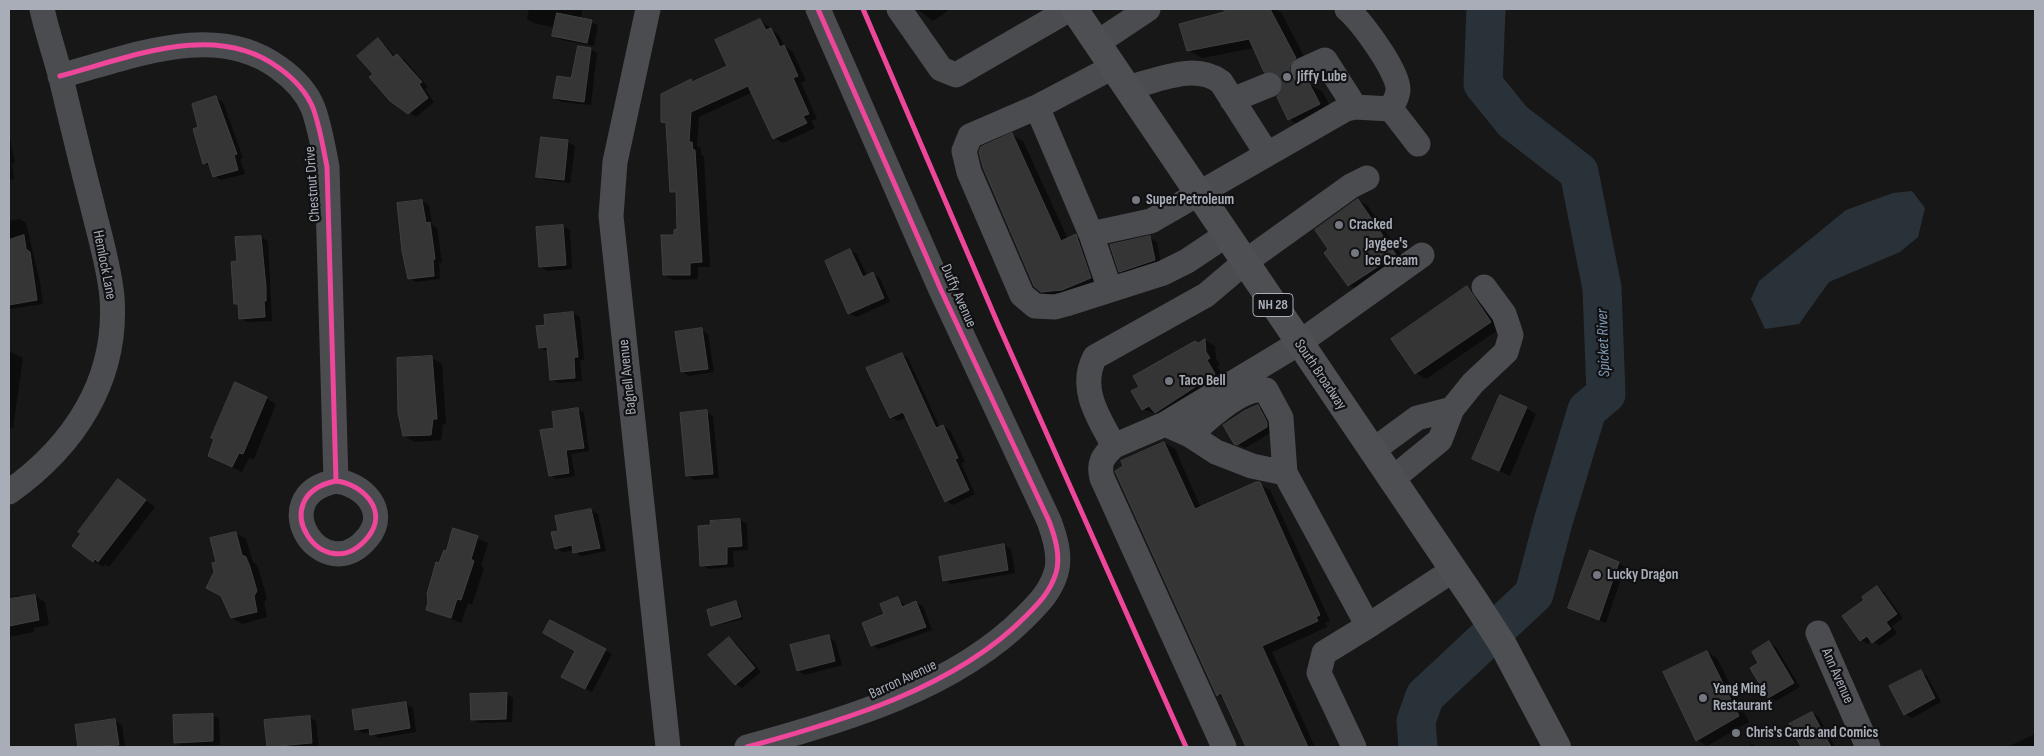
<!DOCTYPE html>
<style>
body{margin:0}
#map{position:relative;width:2044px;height:756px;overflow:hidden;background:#171717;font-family:"Sofia Sans Condensed",sans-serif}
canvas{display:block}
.frame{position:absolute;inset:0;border:10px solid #a8adb8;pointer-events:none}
</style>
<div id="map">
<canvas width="2044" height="756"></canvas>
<div class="frame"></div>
</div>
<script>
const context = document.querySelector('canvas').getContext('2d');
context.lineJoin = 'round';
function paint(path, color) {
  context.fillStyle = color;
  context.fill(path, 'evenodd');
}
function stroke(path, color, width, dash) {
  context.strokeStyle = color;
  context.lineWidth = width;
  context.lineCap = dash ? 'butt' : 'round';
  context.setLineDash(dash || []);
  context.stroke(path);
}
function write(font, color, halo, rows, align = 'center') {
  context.font = font + ' "Sofia Sans Condensed",sans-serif';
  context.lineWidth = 4.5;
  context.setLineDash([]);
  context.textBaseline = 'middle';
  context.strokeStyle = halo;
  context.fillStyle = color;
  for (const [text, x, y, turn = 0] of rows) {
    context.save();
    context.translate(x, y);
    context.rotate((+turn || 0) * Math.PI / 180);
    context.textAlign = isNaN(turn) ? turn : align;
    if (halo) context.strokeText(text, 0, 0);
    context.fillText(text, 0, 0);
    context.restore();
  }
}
const water = new Path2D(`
 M1912,191L1925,208L1918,237L1900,252L1829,282L1799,324L1765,329L1751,299L1759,281L1846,210L1893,193Z`);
const shadow = new Path2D(`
 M529,9H583L580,19L598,25L594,46L561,40L554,36L556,28L533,23L527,19Z
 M917,9H951L933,21Z
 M1225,9H1275L1281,12L1309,66L1302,76L1303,85L1309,84L1323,92L1333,112L1302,127L1289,119L1283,79L1265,71L1254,48L1202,58L1188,50L1225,13Z
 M760,20L779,35L785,47L793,52L806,81L801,83L817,119L811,121L815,128L783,143L774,138L753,92L699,117L697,146L701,148V155L704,156L710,267H698V279L673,280L664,275L679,231L678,195L671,191L667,125L662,122L691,80L694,82L728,67Z
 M378,40L384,44L395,57L397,55L404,59L428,87L425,89L434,102L416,117L391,100L375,74Z
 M590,49L597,53L591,105L561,102L554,98L572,80Z
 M216,98L223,102L243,158L240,159L245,174L221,180L214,176L211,167L204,163L200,128Z
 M9,134L15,163H12L14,179L9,180Z
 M1012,135L1023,141L1068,239L1075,236L1086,242L1100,284L1052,297L1041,291Z
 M542,138L568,142L575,146L570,183L545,180L538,176Z
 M1358,200L1368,206L1406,261L1359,291L1349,285L1325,253L1330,249Z
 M422,201L429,205L432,225L437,228L442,263H439L440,279L416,282L409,278Z
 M19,219L26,223L40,282L43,304L11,309L9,308V221Z
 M563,226L570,230L572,269L547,271L540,267Z
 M261,237L268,241L272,321L247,322L240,318L239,305L235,303L238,262Z
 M1150,238L1157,242L1161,264L1127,275L1120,271Z
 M850,250L857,254L867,276L873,274L880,278L890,302L856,317L849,313Z
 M1467,288L1477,294L1501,328L1426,379L1416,373Z
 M573,313L580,317L584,360H580L582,381L558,383L551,379L548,351L540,348L546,326L545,316Z
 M702,330L708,334L714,372L689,376L682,372Z
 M1205,340L1215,346L1216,358L1220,365L1217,366L1225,380L1166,418L1143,409L1140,387Z
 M9,351L23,358L13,428L9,427Z
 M901,354L908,358L940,428L943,426L950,430L965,462L961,463L975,494L953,505L946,501L907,417L898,421L891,417Z
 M432,358L442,364L446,424H443L441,440L415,442L404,436Z
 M266,398L276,404L254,459L249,458L242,472L209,456Z
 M1257,406L1264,410L1274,431L1245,448L1235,443Z
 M1526,408L1536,414L1510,476L1474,459Z
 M578,410L584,413L589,451L571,454L575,476L556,479L550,475L555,429Z
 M706,412L713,416L719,478L694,480L687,476Z
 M1164,443L1175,449L1201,508L1259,484L1270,490L1330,621L1325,623L1327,627L1272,652L1315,747H1247L1225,699L1218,695L1117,473L1116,470Z
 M119,481L155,507L109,567L105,564L104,567L93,561Z
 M591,510L598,514L606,551L581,556L574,550L563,552L556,548L559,532Z
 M740,520L747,524L748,550L733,551L734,567L709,569L702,565L712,526Z
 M454,530L488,543L481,566L484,568L472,605L468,603L461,623L428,609L440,565Z
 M236,533L246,539L253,562L257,565L260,574L267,598L264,602L267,617L243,624L232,618L216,572L218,562Z
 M1004,545L1011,549L1015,573L951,584L944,580Z
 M1618,563L1625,567L1606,623L1569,608Z
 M1877,588L1884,592L1903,618L1892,626L1897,633L1880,646L1872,640L1868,644L1861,640L1866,600Z
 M19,595L24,598L35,596L45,602L49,625L33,628L34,632L9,637V597Z
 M898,599L906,606L916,602L923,606L932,630L879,649L872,645L886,614Z
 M736,603L739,604L743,619L715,626L712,625Z
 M551,622L612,654L592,692L569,680L576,651Z
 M828,637L835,641L842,665L805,675L798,671Z
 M729,639L736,643L761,672L742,688L736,684Z
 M1769,643L1776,647L1800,687L1776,701L1769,697L1752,668L1760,664Z
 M1707,652L1717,658L1749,722L1707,746L1697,740Z
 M1921,672L1927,676L1941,702L1912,718L1905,714Z
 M507,694L513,698L512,722L479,723L472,719Z
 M406,704L413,708L416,732L378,738L371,732L363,733L356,729Z
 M1812,713L1819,717L1835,747H1802L1791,724Z
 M212,715L219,719L220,745L182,746L175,743Z
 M309,717L316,721L319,746H268Z
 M115,721L122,725L125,747H80L77,726Z
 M2035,734V747H2007Z
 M1752,744L1757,747H1746Z`);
const river = new Path2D(`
 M1418,747L1416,721L1425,696L1534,594L1553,522L1587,410L1606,394L1602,288L1579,172L1513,121L1483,84L1486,9`);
const building = new Path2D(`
 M1224,9H1270L1296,58L1289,68L1290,76L1301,84L1309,83L1320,104L1288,120L1277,97L1283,87L1282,79L1277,73L1264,72L1249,39L1187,51L1179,24L1224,12Z
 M557,13L592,20L587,43L552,36Z
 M760,19L766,30L771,28L780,47L784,45L798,76L793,78L809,114L803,116L807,123L773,139L748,86L691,112L689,142H692L693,150H695L702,262L690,263V275H663L661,235H674V230L677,229L676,192H670L666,123L661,122V94L691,79L692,82L727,66L715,40Z
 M378,38L393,57L397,54L422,82L419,84L428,98L408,114L390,101L369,77L373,74L357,56Z
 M578,46L591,48L584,102L553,98L557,76L571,78Z
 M216,96L237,154L234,155L238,170L213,177L208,162L203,164L193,129L198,127L192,104Z
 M1012,133L1061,241L1076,234L1091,278L1062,290L1041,292L1034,286L983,167L979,152L981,147Z
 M541,137L568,140L564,180L536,177Z
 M1358,199L1396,255L1348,286L1324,253L1328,249L1315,230Z
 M422,200L426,223L430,222L435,259L433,260L434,276L408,279L402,251L397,203Z
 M563,225L566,265L539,267L536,227Z
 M24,235L26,249L30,252L37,300L9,305V240Z
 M261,236L266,287V301H264L265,317L239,319L238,304H234L231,262L237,261L235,237Z
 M1150,236L1155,260L1119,272L1110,245Z
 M850,249L863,277L873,272L884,298L848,314L825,261Z
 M1467,286L1491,322L1415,374L1391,339Z
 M573,312L578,357H574L575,378L550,380L547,347L539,348L536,326L545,325L544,315Z
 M702,328L708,369L681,372L675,332Z
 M1205,339L1206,352L1210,358L1207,360L1215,374L1155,413L1149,406L1142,410L1131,391L1139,387L1133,376L1195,341L1198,343Z
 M902,353L936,428L943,425L958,458L955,459L969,490L945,502L903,412L890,418L866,368Z
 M432,356L437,419H433L431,435L403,436L398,413L397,358Z
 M235,382L267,397L243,454L239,453L232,467L208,456L214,439L211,438Z
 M1500,395L1527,407L1499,471L1472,459Z
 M1258,405L1267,422V427L1237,445L1234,444L1223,425L1244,411Z
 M578,408L584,448L566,450L569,473L549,476L540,430L554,428L552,412Z
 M707,410L713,474L686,476L680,413Z
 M1164,442L1195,509L1256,482H1260L1320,615L1316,617L1318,621L1262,646L1308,747H1246L1221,693L1217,696L1115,471L1123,466L1121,461Z
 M118,479L146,500L98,562L95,559L93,562L72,546L81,533L78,532Z
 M591,509L600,548L573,553L572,545L555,549L551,532L558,531L555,516Z
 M740,519L742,546L727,547V564L700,566L698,526L711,525L710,521Z
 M453,528L478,536L471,559L474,561L461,600L457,599L451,618L426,610L428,602L427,594L436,562L439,563L444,550L446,551Z
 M236,532L242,555L246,557L250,567L257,591L254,596L257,612L231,618L221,596L206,588L214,572L212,563L216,562L210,538Z
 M1004,544L1008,570L943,581L939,557Z
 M1590,550L1619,562L1599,620L1568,608Z
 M1877,586L1897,614L1886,622L1891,629L1872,643L1867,636L1860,641L1842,616L1864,600L1862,597Z
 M35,595L39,620L9,626V599Z
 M898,597L902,607L916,601L926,627L871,646L862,623L884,614L880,604Z
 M736,601L741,617L711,626L707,610Z
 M550,620L606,649L585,689L561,677L575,651L543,633Z
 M829,635L835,661L797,671L790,645Z
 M729,637L755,668L735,685L708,655Z
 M1769,641L1794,683L1768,698L1750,668L1758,663L1752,652Z
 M1707,651L1739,716L1696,741L1663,672Z
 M1921,670L1935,698L1904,715L1889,686Z
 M507,693L506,719L471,720L470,694Z
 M406,702L410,728L370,735L369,728L355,730L352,710Z
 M1812,712L1831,747H1801L1789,724Z
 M213,714V741L174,743L173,715Z
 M310,716L312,743L267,747L264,720Z
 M115,719L119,745L78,747L75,725Z`);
const minorTunnel = new Path2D(`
 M1269,85L1303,70`);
const minor = new Path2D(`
 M648,9L615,162L611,216L668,747
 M899,9L941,69L956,75L1070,9
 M1347,9C1361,21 1399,72 1398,90C1398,96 1393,104 1391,109L1418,144
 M1097,43L1148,9
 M1113,67L1037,107L1091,234L1151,221L1346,109L1355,107L1391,109
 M1303,70L1325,60L1355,107
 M60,76C129,58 215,20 279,68C293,78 306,91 313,108C320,127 323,147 327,167L336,481C261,496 324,592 368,537C389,511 363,484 336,481
 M1127,88C1157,81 1194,62 1221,82L1267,154
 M1232,100L1269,85
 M1037,107L970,136L964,151L969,172L1022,295L1035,306L1055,307L1066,304L1163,273L1187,261L1226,235
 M1367,178L1351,186L1245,262L1206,295L1095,357C1078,388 1099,419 1114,446L1165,424L1190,435L1216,452L1252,466L1285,473L1368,626L1453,570
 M1091,234L1110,290
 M1165,424L1299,343L1422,255
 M1190,435C1206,420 1244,385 1266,390L1281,418L1285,473
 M1114,446C1103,456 1098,463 1102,478L1224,747
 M1372,451L1417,418L1452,409
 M1391,480L1440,440L1452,409L1473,383L1506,352L1511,335L1504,314L1484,287
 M9,492C74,446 118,380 112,297C109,265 99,234 92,204C81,162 71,120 61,78C55,55 47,32 42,9
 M1818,633L1868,747
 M747,747C843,721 955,688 1026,616C1039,603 1050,592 1056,573C1061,556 1055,537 1049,521L941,290L818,9
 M1354,747L1319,673L1324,653L1368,626`);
const major = new Path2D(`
 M1074,9L1474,600L1503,645L1557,747`);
const cycleway = new Path2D(`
 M863,9L998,324L1186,747
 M60,76C129,58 215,20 279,68C293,78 306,91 313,108C320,127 323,147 327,167L336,481C261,496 324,592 368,537C389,511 363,484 336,481
 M747,747C843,721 955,688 1026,616C1039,603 1050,592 1056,573C1061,556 1055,537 1049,521L941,290L818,9`);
const markers = [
 [1287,77,5,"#757880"],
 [1136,200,5,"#757880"],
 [1339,225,5,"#757880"],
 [1355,253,5,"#757880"],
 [1169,381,5,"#757880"],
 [1597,575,5,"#757880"],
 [1703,698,5,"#757880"],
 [1736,733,5,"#757880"]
];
const shields = [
 [1273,305,40]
];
const shieldNames = [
 ["NH 28",1273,305]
];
const poiNames = [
 ["Jiffy Lube",1297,77],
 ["Super Petroleum",1146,200],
 ["Cracked",1349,225],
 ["Jaygee's",1365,244],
 ["Ice Cream",1365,261],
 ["Taco Bell",1179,381],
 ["Lucky Dragon",1607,575],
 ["Yang Ming",1713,689],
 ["Restaurant",1713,706],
 ["Chris's Cards and Comics",1746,733]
];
const streetNames = [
 ["Chestnut Drive",313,184,-94],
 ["Hemlock Lane",104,265,79],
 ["Duffy Avenue",958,296,66],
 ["South Broadway",1320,375,56],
 ["Bagnell Avenue",628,377,-96],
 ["Ann Avenue",1837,676,66],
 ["Barron Avenue",903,680,-25]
];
const waterNames = [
 ["Spicket River",1604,343,-92]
];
paint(water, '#2a3239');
paint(shadow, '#0007');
stroke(river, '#2a3239', 39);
paint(building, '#353536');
stroke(building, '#3f4043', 1);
stroke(minorTunnel, '#343537', 25, [25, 12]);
stroke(minor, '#4b4c50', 25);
stroke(major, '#4d4f52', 28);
stroke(cycleway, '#ed469a', 5);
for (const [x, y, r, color] of markers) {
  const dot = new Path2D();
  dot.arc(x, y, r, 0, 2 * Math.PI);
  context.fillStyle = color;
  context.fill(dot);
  stroke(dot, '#111113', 2);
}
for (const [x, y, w] of shields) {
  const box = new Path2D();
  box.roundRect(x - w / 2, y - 11.5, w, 23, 4);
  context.fillStyle = '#111113';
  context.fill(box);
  stroke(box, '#a8adb8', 1);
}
write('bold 14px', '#a8adb8', null, shieldNames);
write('bold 15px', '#a8adb8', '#111113', poiNames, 'left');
write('15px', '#a8adb8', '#111113', streetNames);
write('italic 16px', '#7f9bb3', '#111113', waterNames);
</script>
